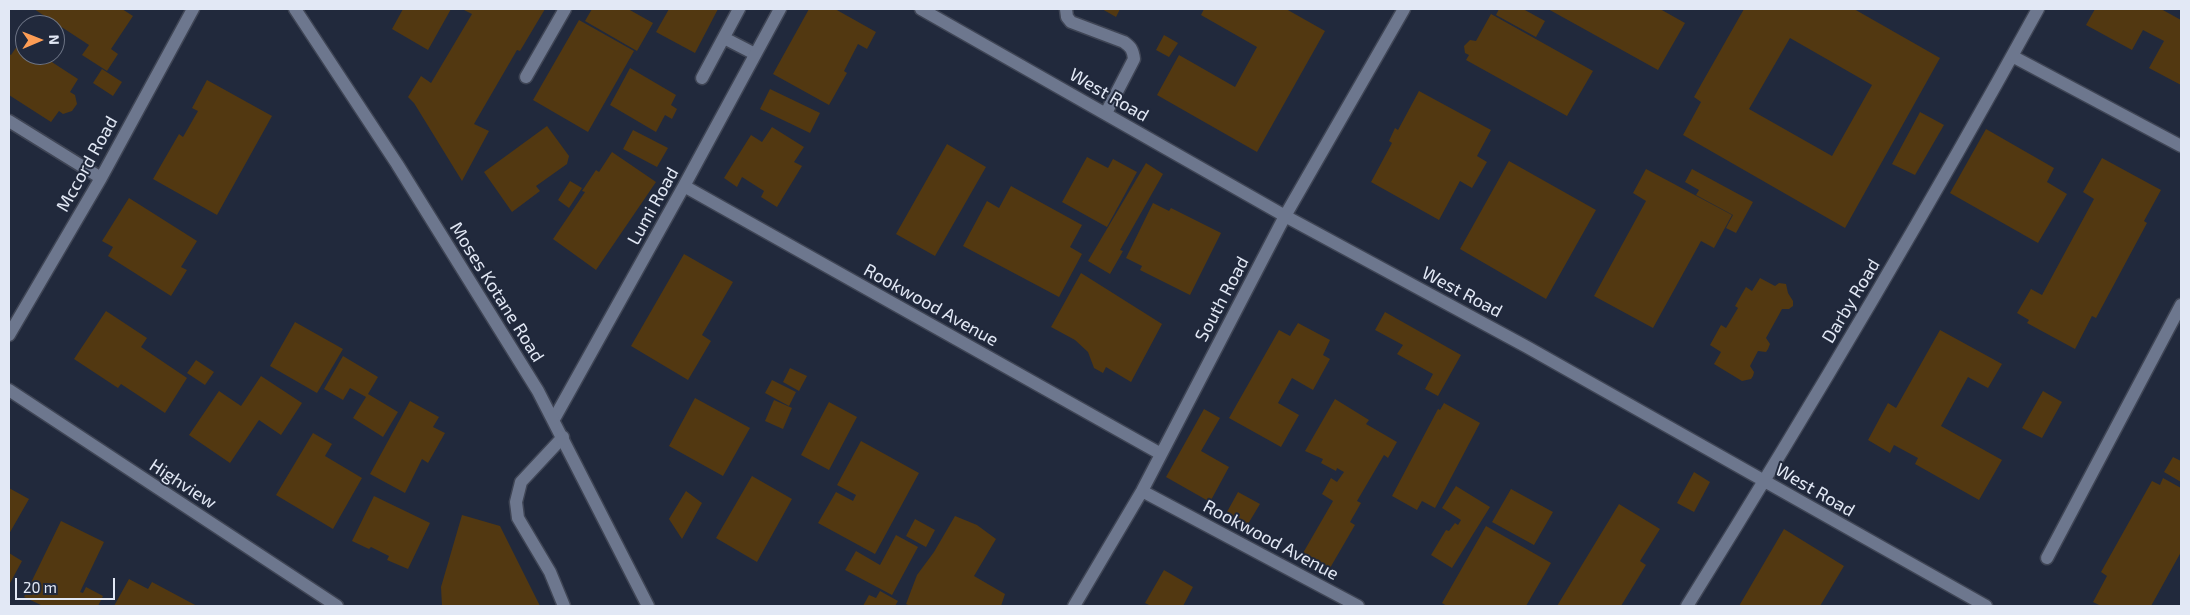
<!DOCTYPE html>
<style>
body{margin:0}
#map{position:relative;width:2190px;height:615px;overflow:hidden;background:#21293c;font-family:"Exo 2",sans-serif}
canvas{display:block}
.frame{position:absolute;inset:0;border:10px solid #e2e8f5;pointer-events:none}
.north{position:absolute;left:15px;top:15px;width:50px;height:50px;box-sizing:border-box;background:#21293c;border:1px solid #6e7586;border-radius:50%;rotate:89deg;font-size:14px;font-weight:700;line-height:20px;text-align:center;color:#e2e8f5}
.north::after{content:'';display:block;margin:auto;width:18px;height:22px;background:#fd9d55;clip-path:polygon(50% 0,100% 100%,50% 72%,0 100%)}
.scale{position:absolute;left:15px;top:578px;width:100px;height:22px;box-sizing:border-box;border:2px solid #e2e8f5;border-top:0;padding-left:6px;font-size:15px;line-height:18px;white-space:nowrap;color:#e2e8f5;-webkit-text-stroke:4px #21293c;paint-order:stroke}
</style>
<div id="map">
<canvas width="2190" height="615"></canvas>
<div class="frame"></div>
<div class="north">N</div>
<div class="scale">20 m</div>
</div>
<script>
const context = document.querySelector('canvas').getContext('2d');
context.lineJoin = 'round';
function paint(path, color) {
  context.fillStyle = color;
  context.fill(path, 'evenodd');
}
function stroke(path, color, width, dash) {
  context.strokeStyle = color;
  context.lineWidth = width;
  context.lineCap = dash ? 'butt' : 'round';
  context.setLineDash(dash || []);
  context.stroke(path);
}
function write(font, color, halo, rows, align = 'center') {
  context.font = font + ' "Exo 2",sans-serif';
  context.lineWidth = 4;
  context.setLineDash([]);
  context.textBaseline = 'middle';
  context.strokeStyle = halo;
  context.fillStyle = color;
  for (const [text, x, y, turn = 0] of rows) {
    context.save();
    context.translate(x, y);
    context.rotate((+turn || 0) * Math.PI / 180);
    context.textAlign = isNaN(turn) ? turn : align;
    if (halo) context.strokeText(text, 0, 0);
    context.fillText(text, 0, 0);
    context.restore();
  }
}
const building = new Path2D(`
 M34,9H122L133,16L111,49L118,54L107,71L82,55L89,45Z
 M403,9H451L428,50L392,29Z
 M462,9H545L520,51L517,50L474,124L489,131L462,181L414,103L408,97L421,76L431,83L472,14Z
 M592,9H628L653,23L637,51L585,21Z
 M669,9H718L695,53L656,32Z
 M809,9H835L876,32L867,49L858,44L844,71L847,73L829,105L773,74Z
 M1102,9H1120L1116,17Z
 M1204,9H1286L1325,31L1257,152L1157,95L1179,55L1235,87L1257,47L1201,15Z
 M1499,9H1523L1545,21L1536,37L1496,15Z
 M1548,9H1660L1685,23L1658,70Z
 M1744,9H1854L1940,58L1845,228L1683,135L1701,102L1694,97ZM1790,38L1872,85L1832,156L1749,109Z
 M2095,9H2161L2181,20V85L2149,68L2164,41L2143,30L2132,50L2086,25Z
 M1491,14L1593,71L1567,116L1466,60L1469,55L1465,53L1464,46L1470,40L1476,41Z
 M579,20L634,51L588,132L533,100Z
 M1164,35L1178,43L1169,57L1156,50Z
 M20,42L25,45V55H41L78,79L70,92L75,95L77,104L72,111L63,114L59,111L51,122L9,95V54L11,55Z
 M630,68L676,95L671,105L677,109L672,119L665,115L656,132L610,105Z
 M102,69L122,82L113,96L93,83Z
 M207,80L272,116L217,215L153,179L179,134L183,137L198,111L192,108Z
 M770,89L820,113L810,133L760,109Z
 M1419,91L1491,130L1477,156L1487,162L1472,188L1460,181L1439,220L1371,182L1392,143L1389,141L1395,128L1398,130Z
 M1920,112L1944,125L1915,175L1892,164Z
 M547,126L569,156L567,164L536,186L540,191L512,212L484,172Z
 M772,127L804,147L794,162L802,166L777,207L761,197L764,191L742,177L737,187L724,178L751,135L762,142Z
 M1986,129L2054,168L2047,182L2067,194L2038,243L1950,193Z
 M633,130L668,148L657,167L623,149Z
 M947,144L986,167L935,256L896,234Z
 M612,152L656,182L596,270L553,239L585,192L582,191L596,170L599,172Z
 M1087,157L1108,168L1113,159L1137,172L1107,227L1062,202Z
 M2102,158L2161,190L2144,221L2147,223L2096,318L2092,316L2075,349L2027,323L2029,320L2017,313L2031,289L2042,295L2094,199L2083,192Z
 M1509,161L1596,210L1546,299L1460,249Z
 M1146,163L1163,174L1120,250L1123,251L1110,274L1088,261Z
 M1646,169L1732,215L1714,248L1701,241L1653,328L1594,296L1646,201L1633,193Z
 M1692,169L1753,202L1736,233L1726,228L1733,215L1696,195L1699,190L1685,182Z
 M570,181L582,188L569,208L558,200Z
 M1011,186L1082,225L1070,247L1082,254L1059,297L963,246L987,201L999,208Z
 M129,198L197,241L181,267L187,270L171,296L108,256L113,247L102,241Z
 M1153,203L1169,211L1171,208L1221,233L1190,295L1140,270L1142,266L1126,258Z
 M684,254L733,282L702,335L711,341L688,380L631,346Z
 M1081,273L1162,324L1131,382L1106,367L1103,373L1094,368L1088,352L1075,340L1051,327Z
 M1760,278L1775,286L1779,283L1786,284L1788,293L1793,301V306L1789,309H1782L1766,338L1770,344L1768,349L1766,352L1758,351L1750,366L1754,372L1753,376L1751,379L1742,381L1714,364L1721,352L1710,345L1721,325L1726,328L1738,308L1735,306L1746,287L1752,291Z
 M106,311L147,338L141,347L187,378L165,413L121,384L118,388L74,359Z
 M1385,312L1461,355L1438,396L1425,389L1433,374L1397,354L1403,345L1375,330Z
 M295,322L343,349L317,393L270,366Z
 M1298,323L1330,340L1323,355L1330,359L1313,390L1292,378L1278,403L1299,415L1281,447L1229,418L1279,330L1290,336Z
 M1940,330L2002,364L1988,388L1968,377L1941,426L2002,460L1979,500L1915,464L1918,458L1894,445L1890,453L1868,440L1888,403L1896,408Z
 M343,356L378,377L368,394L398,412L383,437L353,418L366,397L350,388L343,400L324,389Z
 M196,360L214,372L205,385L187,373Z
 M790,368L807,376L799,391L783,382Z
 M261,376L302,403L281,435L259,420L230,463L189,435L219,391L241,406Z
 M772,380L796,392L789,406L765,393Z
 M2043,391L2062,402L2042,438L2022,428Z
 M695,398L750,428L723,476L669,446Z
 M1335,399L1369,420L1366,424L1397,442L1388,458L1384,455L1357,501L1361,503L1350,522L1355,525L1330,568L1303,553L1333,501L1322,494L1331,478L1337,482L1344,472L1337,468L1336,471L1321,463L1323,459L1305,451Z
 M774,400L792,408L783,429L765,421Z
 M410,401L439,417L433,427L445,433L428,463L422,459L405,493L370,474Z
 M829,402L857,417L829,470L801,455Z
 M1444,403L1480,423L1435,508L1422,501L1417,510L1392,496L1438,409L1440,410Z
 M1204,409L1220,418L1201,451L1229,467L1210,502L1166,477Z
 M313,433L332,444L325,456L362,478L333,529L276,495Z
 M861,441L919,473L875,554L818,523L836,492L853,501L856,495L837,485Z
 M2173,457L2181,461V482L2164,472Z
 M1694,472L1710,482L1694,512L1677,503Z
 M752,476L792,499L757,562L716,538Z
 M2163,478L2181,488V552L2151,606H2101L2093,602L2107,576L2101,572L2152,481L2160,485Z
 M1456,486L1490,507L1452,568L1431,555L1446,530L1449,531L1455,523L1458,525L1461,520L1442,508Z
 M9,488L29,499L9,534Z
 M1511,489L1553,512L1534,545L1492,522Z
 M686,491L702,503L682,539L669,519Z
 M1238,492L1260,504L1248,524L1227,512Z
 M374,496L430,523L408,569L387,560L389,556L371,547L369,549L352,541Z
 M1619,504L1660,529L1640,561L1646,565L1621,606H1557Z
 M462,515L500,526L540,606H442L441,587Z
 M955,516L977,525L996,539L974,576L1005,594L1001,606H910L906,604L917,575L934,552Z
 M915,519L935,530L926,547L906,536Z
 M61,521L104,542L80,592L83,593L86,587L103,596L98,606H43L24,597Z
 M1486,526L1551,563L1526,606H1447L1442,603Z
 M1784,529L1844,566L1820,606H1739Z
 M896,535L918,547L892,595L845,570L856,551L880,565Z
 M9,553L22,561L9,585Z
 M1164,570L1193,587L1183,606H1151L1145,603Z
 M129,579L148,589L152,582L197,606H114Z
 M880,591L898,601L895,606H863L869,595L876,598Z`);
const lane = new Path2D(`
 M1066,9L1067,17L1071,22L1124,42C1131,47 1133,50 1134,59L1106,113
 M724,38L755,54
 M526,77L565,9
 M702,78L739,9
 M563,437L521,482L516,502L518,518L550,572L564,606
 M2047,558L2181,305`);
const street = new Path2D(`
 M921,9L1285,216L1527,347L1986,606
 M2012,56L2181,146
 M9,121L101,178
 M684,186L1161,454
 M9,335L101,178L193,9
 M9,390L337,606
 M554,419L684,186L780,9
 M1142,491L1358,606
 M1074,606L1142,491L1285,216L1404,9
 M1687,606C1809,410 1927,211 2038,9`);
const secondary = new Path2D(`
 M295,9L397,164L538,391L648,606`);
const streetNames = [
 ["West Road",1109,95,30],
 ["Mccord Road",87,164,-61],
 ["Lumi Road",653,206,-61],
 ["Moses Kotane Road",497,292,58],
 ["West Road",1462,292,28],
 ["South Road",1222,299,-62],
 ["Darby Road",1851,301,-59],
 ["Rookwood Avenue",931,305,29],
 ["Highview",183,484,33],
 ["West Road",1815,490,30],
 ["Rookwood Avenue",1271,540,28]
];
paint(building, '#523811');
stroke(lane, '#3f4555', 15);
stroke(street, '#3f4555', 15);
stroke(secondary, '#3f4555', 15);
stroke(lane, '#6d778e', 12);
stroke(street, '#6d778e', 12);
stroke(secondary, '#6d778e', 12);
write('18px', '#e2e8f5', '#21293c', streetNames);
</script>
